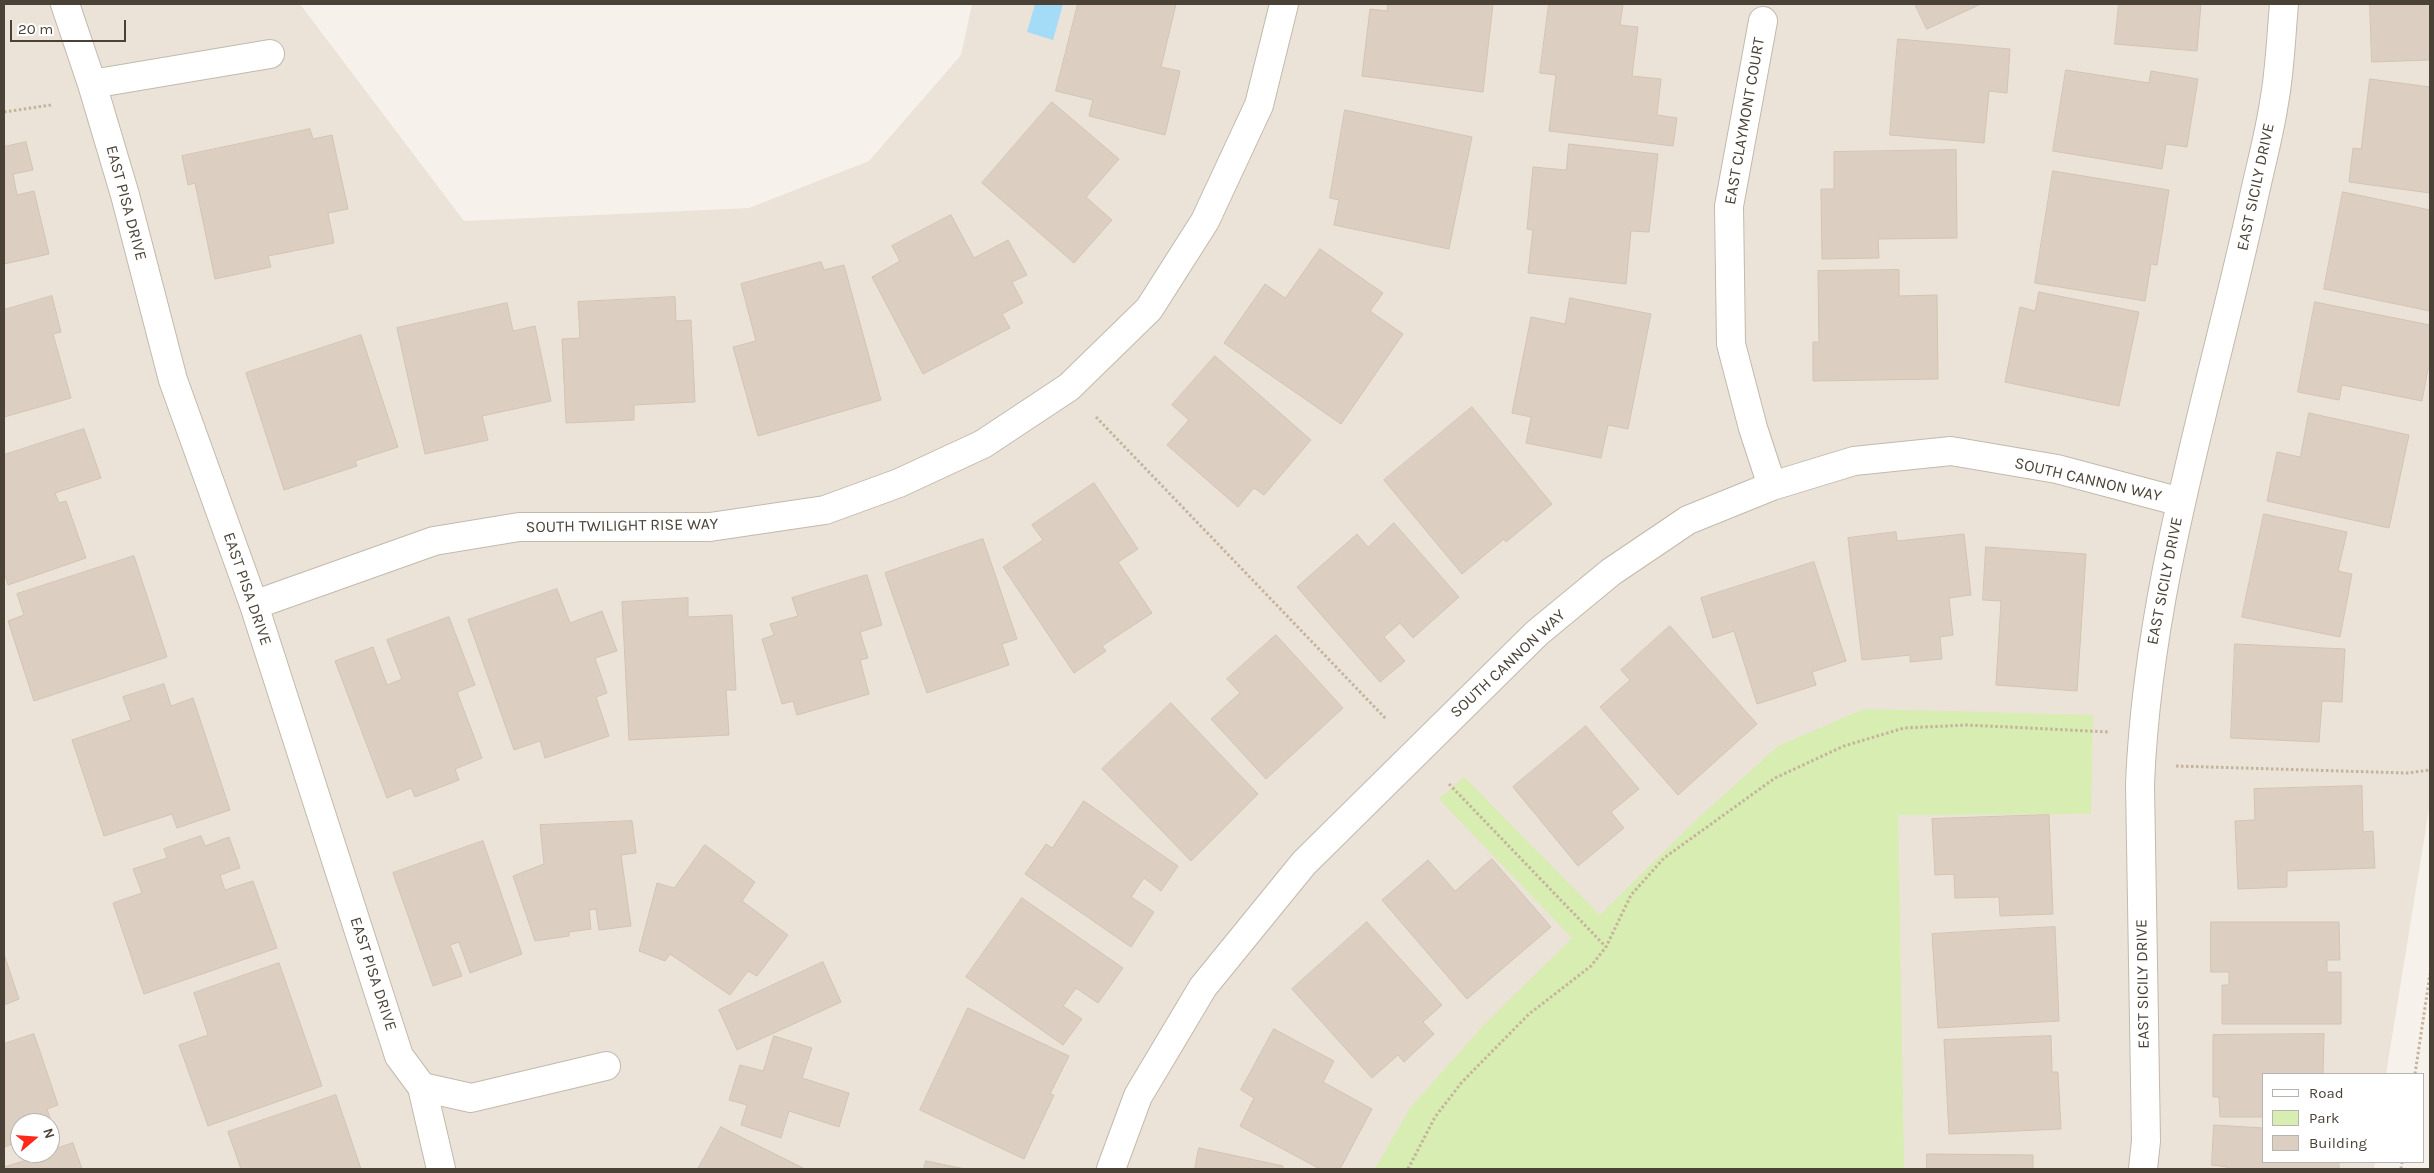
<!DOCTYPE html>
<style>
body{margin:0}
#map{position:relative;width:2434px;height:1173px;overflow:hidden;background:#f6f2eb;font-family:Karla,sans-serif}
canvas{display:block}
.frame{position:absolute;inset:0;border:5px solid #4b4237;pointer-events:none}
.legend{position:absolute;left:2262px;top:1073px;width:162px;height:90px;box-sizing:border-box;background:#fff;border:1px solid #b7b3af;margin:0;padding:6px 9px;list-style:none;font-size:15px;color:#4b4237}
.legend li{display:flex;align-items:center;gap:10px;height:25px}
.legend b{width:25px;border:1px solid #b7b3af}
.north{position:absolute;left:10px;top:1113px;width:50px;height:50px;box-sizing:border-box;background:#fff;border:1px solid #b7b3af;border-radius:50%;rotate:72deg;font-size:14px;font-weight:700;line-height:20px;text-align:center;color:#4b4237}
.north::after{content:'';display:block;margin:auto;width:18px;height:22px;background:#ff2819;clip-path:polygon(50% 0,100% 100%,50% 72%,0 100%)}
.scale{position:absolute;left:10px;top:20px;width:116px;height:22px;box-sizing:border-box;border:2px solid #4b4237;border-top:0;padding-left:6px;font-size:15px;line-height:18px;white-space:nowrap;color:#4b4237;-webkit-text-stroke:4px #fff;paint-order:stroke}
</style>
<div id="map">
<canvas width="2434" height="1173"></canvas>
<div class="frame"></div>
<ul class="legend">
<li><b style="height:6px;background:#fff"></b>Road</li>
<li><b style="height:14px;background:#d7edb1"></b>Park</li>
<li><b style="height:14px;background:#dccfc2"></b>Building</li>
</ul>
<div class="north">N</div>
<div class="scale">20 m</div>
</div>
<script>
const context = document.querySelector('canvas').getContext('2d');
context.lineJoin = 'round';
function paint(path, color) {
  context.fillStyle = color;
  context.fill(path, 'evenodd');
}
function stroke(path, color, width, dash) {
  context.strokeStyle = color;
  context.lineWidth = width;
  context.lineCap = dash ? 'butt' : 'round';
  context.setLineDash(dash || []);
  context.stroke(path);
}
function write(font, color, halo, rows, align = 'center') {
  context.font = font + ' Karla,sans-serif';
  context.lineWidth = 4;
  context.setLineDash([]);
  context.textBaseline = 'middle';
  context.strokeStyle = halo;
  context.fillStyle = color;
  for (const [text, x, y, turn = 0] of rows) {
    context.save();
    context.translate(x, y);
    context.rotate((+turn || 0) * Math.PI / 180);
    context.textAlign = isNaN(turn) ? turn : align;
    if (halo) context.strokeText(text, 0, 0);
    context.fillText(text, 0, 0);
    context.restore();
  }
}
const residential = new Path2D(`
 M4,4H300L464,221L749,208L869,161L961,55L972,4H2430V803L2386,1074H2263V1162H2375L2374,1169H4ZM20,1123H50V1153H20Z`);
const green = new Path2D(`
 M1864,709L2093,715L2091,814L1898,815L1904,1169H1375L1410,1108L1482,1027L1572,938L1439,799L1464,777L1600,915L1695,821L1778,746Z`);
const water = new Path2D(`
 M1035,4H1063L1053,40L1027,32Z`);
const building = new Path2D(`
 M1078,4H1176L1161,67L1180,71L1165,135L1089,116L1093,100L1056,91Z
 M1388,4H1493L1483,92L1362,76L1370,9L1387,11Z
 M1549,4H1623L1620,25L1638,27L1632,76L1661,79L1657,115L1677,118L1673,146L1549,131L1556,75L1540,73Z
 M1915,4H1981L1927,29Z
 M2119,4H2201L2197,51L2115,44Z
 M2370,4H2430V60L2372,62Z
 M1898,39L2010,49L2007,93L1989,91L1984,143L1890,135Z
 M2066,70L2149,83L2151,71L2198,79L2187,147L2166,144L2162,169L2053,151Z
 M2370,79L2430,87V193L2349,182L2353,148L2361,149Z
 M1052,102L1119,159L1086,197L1112,220L1074,263L982,183Z
 M1345,110L1472,137L1449,249L1334,225L1339,200L1330,198Z
 M310,129L313,139L332,135L348,209L328,213L334,243L268,256L271,267L215,279L195,183L188,185L182,156Z
 M26,142L33,170L13,174L17,195L34,191L49,254L4,264V147Z
 M1569,144L1658,154L1649,232L1631,231L1626,284L1528,273L1533,230L1527,229L1533,167L1566,170Z
 M1956,150L1957,238L1878,239L1879,258L1822,259L1821,189H1834V152Z
 M2053,171L2169,190L2157,265L2151,264L2145,301L2035,283Z
 M2343,192L2430,210V311L2324,289Z
 M951,215L974,258L1008,240L1027,275L1012,282L1023,303L1002,314L1010,328L923,374L872,277L900,261L892,246Z
 M1320,249L1383,293L1370,311L1403,334L1341,424L1224,343L1265,284L1285,298Z
 M821,262L824,270L844,265L881,400L758,436L733,347L756,341L741,284Z
 M1899,270V296L1937,295L1938,379L1813,381V342H1819L1818,271Z
 M2039,292L2139,312L2119,406L2005,382L2020,307L2035,311Z
 M52,296L61,332L53,334L71,398L4,417V310Z
 M675,297L676,321L691,320L695,402L634,405V420L566,423L562,339L580,338L578,302Z
 M1570,298L1651,314L1628,429L1608,425L1601,458L1526,443L1531,417L1512,413L1531,317L1565,324Z
 M2315,302L2430,325V369H2428L2422,401L2342,385L2339,400L2298,392Z
 M507,303L513,331L535,326L551,401L482,416L488,440L425,454L397,328Z
 M361,335L398,447L355,461L357,466L284,490L246,373Z
 M1215,356L1311,440L1264,495L1254,488L1238,507L1167,445L1189,420L1172,405Z
 M1472,407L1552,504L1506,542L1504,539L1462,574L1384,480Z
 M2309,413L2409,435L2389,528L2267,501L2277,452L2300,457Z
 M84,429L101,478L55,493L59,503L66,501L86,558L8,585L4,571V455Z
 M1094,483L1138,549L1118,562L1152,613L1102,646L1106,651L1074,673L1003,567L1043,540L1032,525Z
 M2264,514L2347,532L2338,571L2352,574L2340,637L2242,617Z
 M1394,523L1459,597L1413,638L1400,623L1384,637L1405,661L1380,682L1297,587L1357,534L1368,547Z
 M1896,532L1897,541L1964,534L1971,595L1949,598L1953,635L1940,637L1942,659L1910,662V655L1862,660L1848,538Z
 M983,539L1017,639L1002,644L1009,665L927,693L885,573Z
 M1986,547L2086,554L2077,691L1996,685L2001,601L1983,600Z
 M134,556L167,657L34,701L8,621L24,615L17,594Z
 M1814,562L1846,661L1812,672L1816,685L1757,704L1734,631L1713,638L1701,598Z
 M867,575L882,625L860,632L868,658L860,660L869,694L797,715L793,701L782,704L762,639L774,635L770,624L798,616L792,598Z
 M557,589L570,623L602,611L617,651L595,658L607,693L596,697L609,736L545,758L540,741L514,750L468,620Z
 M688,598V617L732,615L736,690H726L729,735L629,740L622,602Z
 M449,617L475,685L457,692L482,758L455,769L459,780L415,797L411,788L387,798L335,661L373,647L387,685L402,679L387,640Z
 M1670,626L1757,724L1678,795L1600,707L1630,680L1621,670Z
 M1276,635L1343,708L1266,779L1211,719L1240,693L1227,679Z
 M2235,644L2345,649L2342,702L2322,701L2319,742L2231,738Z
 M164,684L171,706L193,698L230,810L177,828L172,814L104,836L72,740L131,720L123,697Z
 M1171,703L1258,794L1191,861L1102,769Z
 M1586,726L1639,789L1611,812L1624,828L1578,866L1513,787Z
 M2362,786L2363,832L2373,831L2375,868L2287,871V887L2238,889L2235,821L2255,820L2254,789Z
 M1084,801L1178,866L1161,891L1144,878L1131,897L1154,912L1131,947L1025,874L1046,844L1052,848Z
 M2049,815L2053,914L2000,916L1999,897L1955,898L1954,874L1935,875L1932,819Z
 M632,821L636,853L621,855L631,926L599,930L596,909L589,910L591,929L569,932V936L535,941L513,876L544,864L540,825Z
 M201,836L205,846L229,837L240,868L220,875L225,890L253,881L277,948L144,994L113,903L142,893L133,869L167,858L164,849Z
 M483,841L522,954L470,973L459,942L450,945L462,976L433,986L393,873Z
 M705,845L755,882L742,901L788,935L757,976L748,971L730,995L670,954L665,961L639,951L657,883L674,888Z
 M1492,859L1551,927L1467,999L1382,900L1428,860L1455,891Z
 M1022,898L1123,968L1098,1003L1076,988L1063,1006L1082,1019L1063,1045L966,977Z
 M1367,922L1442,1005L1423,1022L1434,1034L1404,1062L1398,1055L1372,1078L1292,989Z
 M2211,922H2339L2340,960H2327V972H2341V1024H2222V985H2229V972H2211Z
 M2055,927L2059,1021L1938,1028L1932,934Z
 M4,954L19,999L4,1005Z
 M823,962L841,1002L737,1050L719,1010Z
 M279,963L322,1086L208,1126L179,1045L208,1035L194,993Z
 M968,1008L1069,1056L1050,1094L1054,1095L1024,1159L920,1110Z
 M1274,1029L1334,1061L1323,1082L1372,1109L1340,1169H1320L1240,1126L1254,1098L1241,1090Z
 M34,1034L58,1105L47,1109L54,1130L50,1131V1123H20V1141L4,1147V1044Z
 M2324,1034L2323,1074H2263V1117H2220L2219,1097H2213V1035Z
 M774,1036L812,1048L802,1078L849,1093L839,1127L789,1111L781,1138L741,1125L747,1105L729,1100L740,1065L763,1071Z
 M2051,1036L2052,1072H2058L2061,1129L1949,1134L1944,1040Z
 M336,1095L361,1169H241L228,1132Z
 M2214,1125L2263,1128V1162H2339V1169H2227V1167L2212,1165Z
 M721,1127L805,1169H698Z
 M73,1143L82,1169H4V1167L50,1153V1151Z
 M1199,1148L1283,1166V1169H1195Z
 M1927,1154L2033,1155V1169H1927Z
 M926,1161L965,1169H924Z`);
const path = new Path2D(`
 M4,112L51,105
 M1096,417L1387,720
 M2176,766L2407,773L2430,770
 M1449,784L1606,947
 M2415,1074L2430,974
 M1408,1169L1435,1117L1462,1082L1529,1014L1591,966L1606,947L1631,895L1664,858L1775,778L1844,746L1904,728L1967,725L2110,732
 M2401,1169L2402,1162`);
const street = new Path2D(`
 M65,4L92,84L125,195L173,380L254,605L399,1056L422,1087L441,1169
 M1763,21L1729,206L1731,344L1753,428L1772,486
 M92,84L270,54
 M254,605L434,541L519,527H710L825,510L899,483L983,444L1069,387L1149,309L1205,221L1259,105L1284,4
 M422,1087L471,1098L606,1066
 M1111,1169L1138,1096L1203,987L1304,863L1537,633L1611,572L1688,520L1772,486L1854,461L1951,451L2057,469L2181,502
 M2143,1169L2146,1141L2140,784C2148,585 2211,394 2253,201C2260,168 2269,136 2274,103C2280,71 2281,37 2284,4`);
const streetNames = [
 ["EAST CLAYMONT COURT",1745,121,-80],
 ["EAST SICILY DRIVE",2256,187,-78],
 ["EAST PISA DRIVE",126,203,75],
 ["SOUTH CANNON WAY",2088,480,13],
 ["SOUTH TWILIGHT RISE WAY",622,526,-1],
 ["EAST SICILY DRIVE",2165,581,-79],
 ["EAST PISA DRIVE",247,589,71],
 ["SOUTH CANNON WAY",1508,664,-43],
 ["EAST PISA DRIVE",373,974,72],
 ["EAST SICILY DRIVE",2143,984,-91]
];
paint(residential, '#ebe3d8');
paint(green, '#d7edb1');
paint(water, '#a4dbf6');
paint(building, '#dccfc2');
stroke(building, '#d4c4b1', 1);
stroke(street, '#c3b9ac', 30);
stroke(path, '#c6b39c', 3, [2.5, 2.5]);
stroke(street, '#fff', 28);
write('16px', '#4b4237', '#fff', streetNames);
</script>
